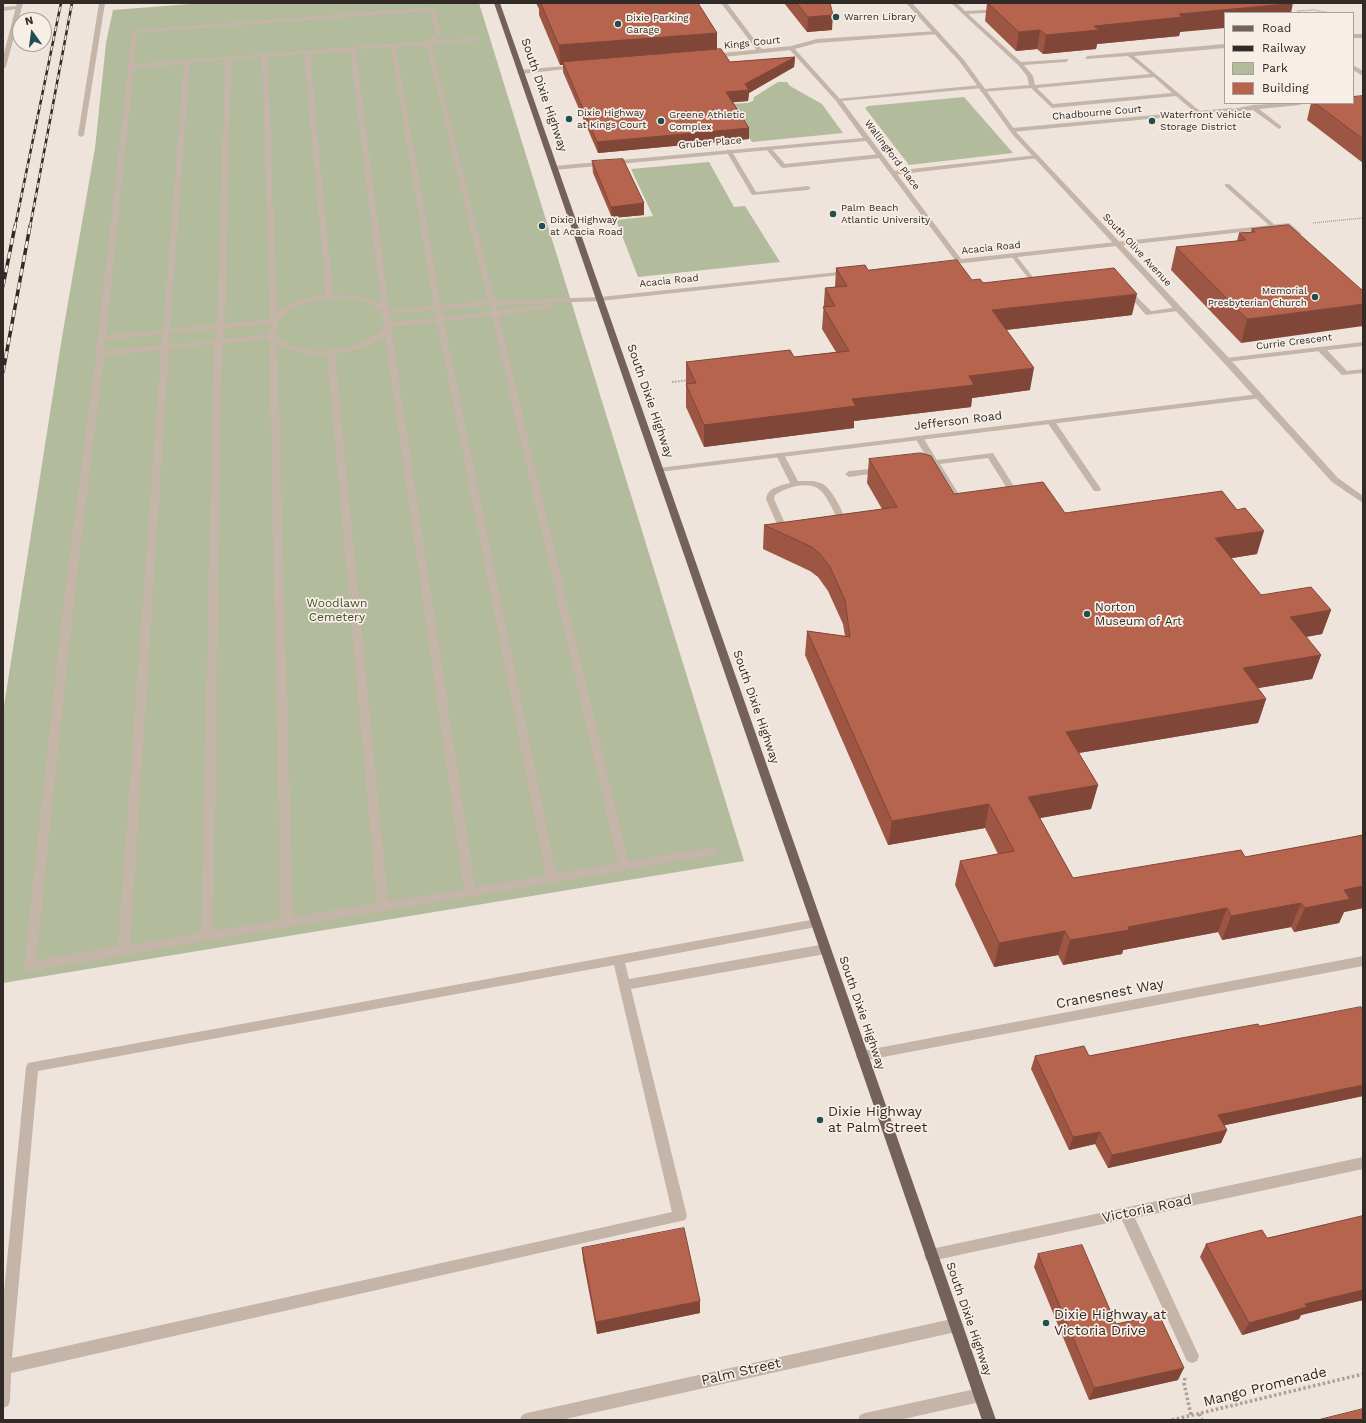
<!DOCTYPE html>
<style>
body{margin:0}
#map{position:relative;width:1366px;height:1423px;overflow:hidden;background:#eee4db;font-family:"Work Sans",sans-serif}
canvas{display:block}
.frame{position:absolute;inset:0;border:4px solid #322a27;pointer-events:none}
.legend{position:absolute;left:1224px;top:12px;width:130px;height:92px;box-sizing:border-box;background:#f7eee6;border:1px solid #a8a09a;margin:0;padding:5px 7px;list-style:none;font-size:12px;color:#322a27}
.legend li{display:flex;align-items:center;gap:8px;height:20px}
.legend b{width:20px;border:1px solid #a8a09a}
.north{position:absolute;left:12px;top:12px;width:40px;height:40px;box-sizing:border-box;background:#f7eee6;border:1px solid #a8a09a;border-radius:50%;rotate:346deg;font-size:11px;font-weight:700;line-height:16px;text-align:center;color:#322a27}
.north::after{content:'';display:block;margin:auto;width:14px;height:18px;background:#224e4f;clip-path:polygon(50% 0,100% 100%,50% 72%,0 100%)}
</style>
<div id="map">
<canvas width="1366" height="1423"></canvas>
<div class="frame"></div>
<ul class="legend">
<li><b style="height:5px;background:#73615a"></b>Road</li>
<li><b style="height:5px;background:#322a27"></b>Railway</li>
<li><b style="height:11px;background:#b2bb9c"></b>Park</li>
<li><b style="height:11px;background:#b7644f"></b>Building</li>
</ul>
<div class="north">N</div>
</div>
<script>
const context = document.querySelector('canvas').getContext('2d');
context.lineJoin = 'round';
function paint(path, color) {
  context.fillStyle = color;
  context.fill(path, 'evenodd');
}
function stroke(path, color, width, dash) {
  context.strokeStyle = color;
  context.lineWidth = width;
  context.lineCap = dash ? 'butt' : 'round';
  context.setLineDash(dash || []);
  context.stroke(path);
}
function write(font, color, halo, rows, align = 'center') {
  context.font = font + ' "Work Sans",sans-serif';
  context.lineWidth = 3.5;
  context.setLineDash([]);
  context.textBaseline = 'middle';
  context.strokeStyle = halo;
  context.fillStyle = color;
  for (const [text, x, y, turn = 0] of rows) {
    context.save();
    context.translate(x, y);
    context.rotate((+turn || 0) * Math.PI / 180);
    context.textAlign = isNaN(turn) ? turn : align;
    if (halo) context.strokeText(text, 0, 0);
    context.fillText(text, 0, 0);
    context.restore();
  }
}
const green = new Path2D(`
 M203,3H479L744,861L3,983V712L62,337L95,148L106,43L113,10Z
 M778,82H787L790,86L822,104L843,133L752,142L728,104L748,103L753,101L754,97Z
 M964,97L1013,153L909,165L865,108L868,106Z
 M709,162L734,207L745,206L780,262L638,277L616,220L653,216L631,169Z`);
const pathFar2 = new Path2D(`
 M1300,13L1297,11L1314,10L1329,13
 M1313,223L1363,218`);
const pathFar1 = new Path2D(`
 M672,382L690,380`);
const path = new Path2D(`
 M1185,1378L1184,1383L1191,1415
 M1199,1414L1202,1420
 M1172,1420L1363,1374`);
const service = new Path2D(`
 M99,3H105L84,135L81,137L78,135Z
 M721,3H727L763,51V53H759Z
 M951,3H957L965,11L1002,9V11L1000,12L968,14L1021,62L1068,59V61L1066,62L1024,65L1033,76L1035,85L1150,74L1128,56L1086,59L1085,58L1088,56L1225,44V48L1134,56L1201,112V114H1197L1176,96L1052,108L1031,88L981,92L980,91L983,89L1029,85L1027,76L1018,65ZM1154,77L1172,93L1053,104L1037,88Z
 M3,7L18,6L21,8L3,11Z
 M432,7L435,9L442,35L434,41L478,37L481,39L478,41L431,44L495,301L600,297L604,299L600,301L496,305L498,311L550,304L554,306L550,308L499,316L628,861L714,847L718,848L719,851L718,854L714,855L30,971L26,969L24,966L63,609L96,354L132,32L135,30ZM430,11L436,35L427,41L134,64L137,33ZM426,45L488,301L441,305L396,47ZM391,47L434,306L389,310L356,50ZM350,51L381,304L364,297L333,294L310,54ZM304,54L326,295C309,297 291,301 277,313L268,57ZM262,57L270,319L225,324L231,60ZM225,60L217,324L170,329L190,63ZM184,64L163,330L106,335L134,68ZM328,299C349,298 366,298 382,312C382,316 384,321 383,325C383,330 377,333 373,336C349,352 299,359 277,336L278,321C292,306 308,301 328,299ZM489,305L491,312L443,317L442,309ZM435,310L436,318L390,322L389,314ZM492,316L618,863L556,873L444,321ZM437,322L546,875L475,887L391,327ZM270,324L269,334L222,339L224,328ZM217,329L215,340L169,345L170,333ZM162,334L161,345L104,351L105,340ZM385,335L464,889L388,901L335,354C353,351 371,347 385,335ZM269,339L281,919L213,931L222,344ZM214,344L201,933L130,945L169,349ZM277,344C292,353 310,355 327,355L377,903L293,917ZM161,350L118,946L36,960L73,609L104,356Z
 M1353,34H1363V38H1353Z
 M789,47H793L840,99V101H836L789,49Z
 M1353,65L1363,71V76L1353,70Z
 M1283,103H1303L1300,105L1259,109L1281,126V128L1279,129L1253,110L1231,112L1228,110L1253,105Z
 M766,147H770L785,164L880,154L883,156L880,158L783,168L781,167L766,149Z
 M727,150H731L756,192L808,186L811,188L808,190L752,195L726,151Z
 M1037,155L1040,157L1039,158L893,175L890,173L893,171Z
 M1225,184H1229L1276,226V228H1272L1225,186Z
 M1011,254H1015L1040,286V288H1036L1011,256Z
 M1126,287L1128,288L1151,311L1178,307L1182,309L1178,311L1146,315L1124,290L1122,289Z
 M1318,347H1324L1347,371L1363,369V373L1342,375L1318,351Z
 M1048,420H1054L1101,489L1100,491H1094L1047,422Z
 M916,436H922L937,460L993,453L1020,496L1019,498H1013L988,458L940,464L965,504L961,507L958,506L932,465L923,466L919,464L920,462L929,461L915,438Z
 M777,453H783L798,481C806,481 816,480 823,484C832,489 849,519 845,529L842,530L838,527C838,520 834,512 831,506C828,501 825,494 820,490C809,480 785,488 775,495L774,499L788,530L792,534L788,537L780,531L766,499C768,487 780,486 790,483L776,455Z
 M881,468H884L885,470L884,472L849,477L845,474L849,471Z
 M816,919L820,920L822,923L820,926L816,927L625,963L629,979L825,944L829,946L831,949L829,952L825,954L631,989L687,1216L685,1220L11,1373L10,1401L8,1406L3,1408V1302L26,1067L28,1063ZM614,965L672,1212L12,1358L38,1071Z
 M1363,1157V1169L1135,1218L1199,1356L1197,1361L1192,1363L1187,1361L1122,1220L931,1261L926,1260L924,1255L926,1250L931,1249Z`);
const minor = new Path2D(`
 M17,3H23L6,67L3,69V57Z
 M937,31L940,33L939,34L817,43L791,50L713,58L710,56L713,54L791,46L817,39Z
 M575,65L578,67L577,68L520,74L517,72L520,70Z
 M981,85L983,86V88L842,101L961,259L1289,223L1302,234L1297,235L1287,227L946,265L944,264V262L955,260L866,141L554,170L551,168L554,166L863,138L836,101V99Z
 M1231,108L1234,110L1233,111L1012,132L1009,130L1012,128Z
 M848,271L850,272V274L600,301L596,299L600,297Z
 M1363,342V346L1226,362L1222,360L1226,358Z
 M1259,394L1263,396L1262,398L659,472L655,470L659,468Z
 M1363,956V966L862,1061L858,1060L856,1056L858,1052L862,1051Z
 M956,1318L961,1320L963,1325L961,1330L956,1332L561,1420H520L522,1415L527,1413Z
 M980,1388L985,1390L987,1395L985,1400L980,1402L899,1420H858L860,1415L865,1413Z`);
const tertiary = new Path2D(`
 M906,3H912L964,60L1017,133L1229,358L1338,478L1363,496V503L1332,482L1223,362L1013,135L960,62Z`);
const primary = new Path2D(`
 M494,3H500L996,1420H982Z`);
const railFar1 = new Path2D(`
 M15,227L61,3
 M30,227L72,3`);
const rail = new Path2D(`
 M3,286L15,226
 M3,372L30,226`);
const wall = new Path2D(`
 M536,3H698L717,33V49L730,62L795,57L794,67L749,93L748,101L733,102L749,128V139L598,153L563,72V65H560L539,15V9Z
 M784,3H835L830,4L832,30L807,32Z
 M987,3H1293L1180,32L1179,36L1097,44L1096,49L1043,54L1037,49L1016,51L985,21Z
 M1363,96V163L1307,120L1311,103H1353Z
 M592,161L644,203V215L612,218L593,173Z
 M1289,225L1241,343L1171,270L1176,247L1237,241L1239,233L1251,232L1252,229Z
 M836,268L972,280L1132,315L1006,330L1030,390L972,398L971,407L854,421V428L704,447L686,407V362L794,357L836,352L822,329L825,288L835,287Z
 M869,459L954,494L1065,513L1257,554L1231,558L1261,595L1331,610L1322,634L1306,637L1321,655L1312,679L1258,688L1266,699L1258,723L1079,753L1098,785L1091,809L1040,818L1073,878L1245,857L1363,835V908L1344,912L1339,923L1294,932L1291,927L1222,940L1218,932L1123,950L1122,954L1063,965L1058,955L994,967L955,885L960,861L998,854L985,828L888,845L805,655L807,631L845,636L843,624L828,591L818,577L810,571L763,549L764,525L882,509L867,483Z
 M1259,1026L1363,1096L1224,1125L1227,1130L1221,1143L1108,1168L1095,1144L1069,1150L1031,1069L1035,1056H1089Z
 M1363,1216V1300L1301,1315L1299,1319L1242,1335L1200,1257L1206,1244L1267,1238Z
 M582,1248L700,1313L597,1334L583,1260Z
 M1038,1254L1178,1380L1089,1400L1034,1267Z`);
const shadedWall = new Path2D(`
 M1281,3H1293L1291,13H1225V28L1180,32L1179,36L1097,44L1096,49L1043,54L1046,35L1094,26L1179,14Z
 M833,15L832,30L807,32L808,17Z
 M1040,30L1037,49L1016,51L1019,32Z
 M717,33V52L563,62V65H560L559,45Z
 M795,57L794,67L749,93L748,101L726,103V92L745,84Z
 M749,128V139L598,153L597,142Z
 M644,203V215L612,218L611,207Z
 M1137,294L1132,315L988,332L992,310Z
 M1363,304V326L1241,343L1247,319Z
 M1034,368L1030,390L972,398L971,407L854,421V428L704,447V425L852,399L969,376Z
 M1264,531L1257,554L1208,562L1215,538Z
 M1331,610L1322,634L1281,641L1290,617Z
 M1321,655L1312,679L1235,692L1243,668Z
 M1266,699L1258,723L1060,756L1066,732Z
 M1098,785L1091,809L1023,821L1028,797Z
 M989,804L985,828L888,845L892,821Z
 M1363,886V908L1344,912L1339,923L1294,932L1305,908L1344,890Z
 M1301,903L1291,927L1222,940L1231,916Z
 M1227,908L1218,932L1123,950L1122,954L1063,965L1070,940L1128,927Z
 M1065,931L1058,955L994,967L999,943Z
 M1363,1085V1096L1212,1128L1218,1115Z
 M1227,1130L1221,1143L1108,1168L1112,1155Z
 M1100,1132L1095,1144L1069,1150L1073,1137Z
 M1363,1290V1300L1301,1315L1299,1319L1242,1335L1249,1323L1305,1304Z
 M700,1301V1313L597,1334L596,1322Z
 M1184,1368L1178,1380L1089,1400L1094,1388Z`);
const building = new Path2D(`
 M541,3H698L717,33L559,45Z
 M797,3H830L833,15L808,17Z
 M988,3H1284L1286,4L1179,14L1183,17L1094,26L1099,30L1046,35L1040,30L1019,32Z
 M721,49L730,62L795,57L745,84L749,90L726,92L749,128L597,142L563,62Z
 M1363,96V139L1315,103H1353V97Z
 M623,159L644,203L611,207L592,161Z
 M1289,225L1363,291V304L1247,319L1176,247L1246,240L1239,233L1255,232L1252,229Z
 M957,260L972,280L980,279L983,283L1114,268L1137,294L992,310L1034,368L969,376L974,385L852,399L856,406L704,425L686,384L696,383L686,362L790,350L794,357L849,351L823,307L835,306L825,288L847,286L836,268L865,265L868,270Z
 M921,453L931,456L954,494L1043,482L1065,513L1222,491L1237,510L1245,508L1264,531L1215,538L1261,595L1311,587L1331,610L1290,617L1321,655L1243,668L1266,699L1066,732L1098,785L1028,797L1073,878L1241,850L1245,857L1363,835V886L1344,890L1350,899L1305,908L1301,903L1231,916L1227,908L1128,927L1129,930L1070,940L1065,931L999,943L960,861L1014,851L989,804L892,821L807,631L850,637L845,600L830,567L820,554L812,547L764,525L897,507L869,459Z
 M1361,1007L1363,1011V1085L1218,1115L1227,1130L1112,1155L1100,1132L1073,1137L1035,1056L1084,1046L1089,1056L1176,1039L1258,1024L1259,1026Z
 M1363,1216V1290L1305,1304L1307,1307L1249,1323L1206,1244L1262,1230L1267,1238Z
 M684,1228L700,1301L596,1322L582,1248Z
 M1082,1245L1116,1324L1159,1315L1184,1368L1094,1388L1038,1254Z
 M1363,1409V1420H1318Z`);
const markers = [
 [836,17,4,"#224e4f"],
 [618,24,4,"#224e4f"],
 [569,119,4,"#224e4f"],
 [661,121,4,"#224e4f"],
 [1152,121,4,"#224e4f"],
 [833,214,4,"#224e4f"],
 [542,226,4,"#224e4f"],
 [1315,297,4,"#224e4f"],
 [1087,614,4,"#224e4f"],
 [820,1120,4,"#224e4f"],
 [1046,1323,4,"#224e4f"]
];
const farPoinames = [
 ["Warren Library",844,17],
 ["Dixie Parking",626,18],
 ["Garage",626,30],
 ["Dixie Highway",577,113],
 ["at Kings Court",577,125],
 ["Greene Athletic",669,115],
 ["Complex",669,127],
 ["Waterfront Vehicle",1160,115],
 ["Storage District",1160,127],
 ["Palm Beach",841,208],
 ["Atlantic University",841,220],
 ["Dixie Highway",550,220],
 ["at Acacia Road",550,232],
 ["Memorial",1307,291,"right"],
 ["Presbyterian Church",1307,303,"right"]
];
const farStreetnames = [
 ["Kings Court",752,43,-6],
 ["Chadbourne Court",1097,113,-5],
 ["Gruber Place",710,143,-5],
 ["Wallingford Place",892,155,53],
 ["Acacia Road",991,248,-6],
 ["South Olive Avenue",1137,250,47],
 ["Acacia Road",669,281,-6],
 ["Currie Crescent",1294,342,-7]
];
const streetNames = [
 ["South Dixie Highway",544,95,71],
 ["South Dixie Highway",650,401,71],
 ["Jefferson Road",958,421,-7],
 ["South Dixie Highway",756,707,71],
 ["South Dixie Highway",862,1013,71],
 ["South Dixie Highway",969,1319,71]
];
const parkNames = [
 ["Woodlawn",337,603],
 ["Cemetery",337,617]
];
const poiNames = [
 ["Norton",1095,607],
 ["Museum of Art",1095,621]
];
const nearStreetnames = [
 ["Cranesnest Way",1110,994,-11],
 ["Victoria Road",1147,1209,-12],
 ["Palm Street",741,1372,-13],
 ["Mango Promenade",1265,1387,-14]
];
const nearPoinames = [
 ["Dixie Highway",828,1112],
 ["at Palm Street",828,1128],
 ["Dixie Highway at",1054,1315],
 ["Victoria Drive",1054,1331]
];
paint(green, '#b2bb9c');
stroke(pathFar2, '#b09e93', 1.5, [1, 1]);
stroke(pathFar1, '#b09e93', 2, [1.5, 1.5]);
stroke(path, '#b09e93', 3.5, [2.5, 2.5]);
paint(service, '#c5b4a8');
paint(minor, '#c5b4a8');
paint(tertiary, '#c5b4a8');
paint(primary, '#73615a');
stroke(railFar1, '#322a27', 2.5);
stroke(rail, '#322a27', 3.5);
stroke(railFar1, '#f7eee6', 1.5, [5]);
stroke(rail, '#f7eee6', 2.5, [7]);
paint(wall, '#9d5644');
paint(shadedWall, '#804637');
paint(building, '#b7644f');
stroke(building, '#804637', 1);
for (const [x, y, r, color] of markers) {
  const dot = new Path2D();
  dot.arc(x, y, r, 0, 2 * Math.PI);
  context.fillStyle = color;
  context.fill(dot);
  stroke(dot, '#f7eee6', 1.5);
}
write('10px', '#322a27', '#f7eee6', farPoinames, 'left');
write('10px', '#322a27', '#f7eee6', farStreetnames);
write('12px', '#322a27', '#f7eee6', streetNames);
write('12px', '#434e2e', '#f7eee6', parkNames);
write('12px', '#322a27', '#f7eee6', poiNames, 'left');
write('14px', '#322a27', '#f7eee6', nearStreetnames);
write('14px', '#322a27', '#f7eee6', nearPoinames, 'left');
</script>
